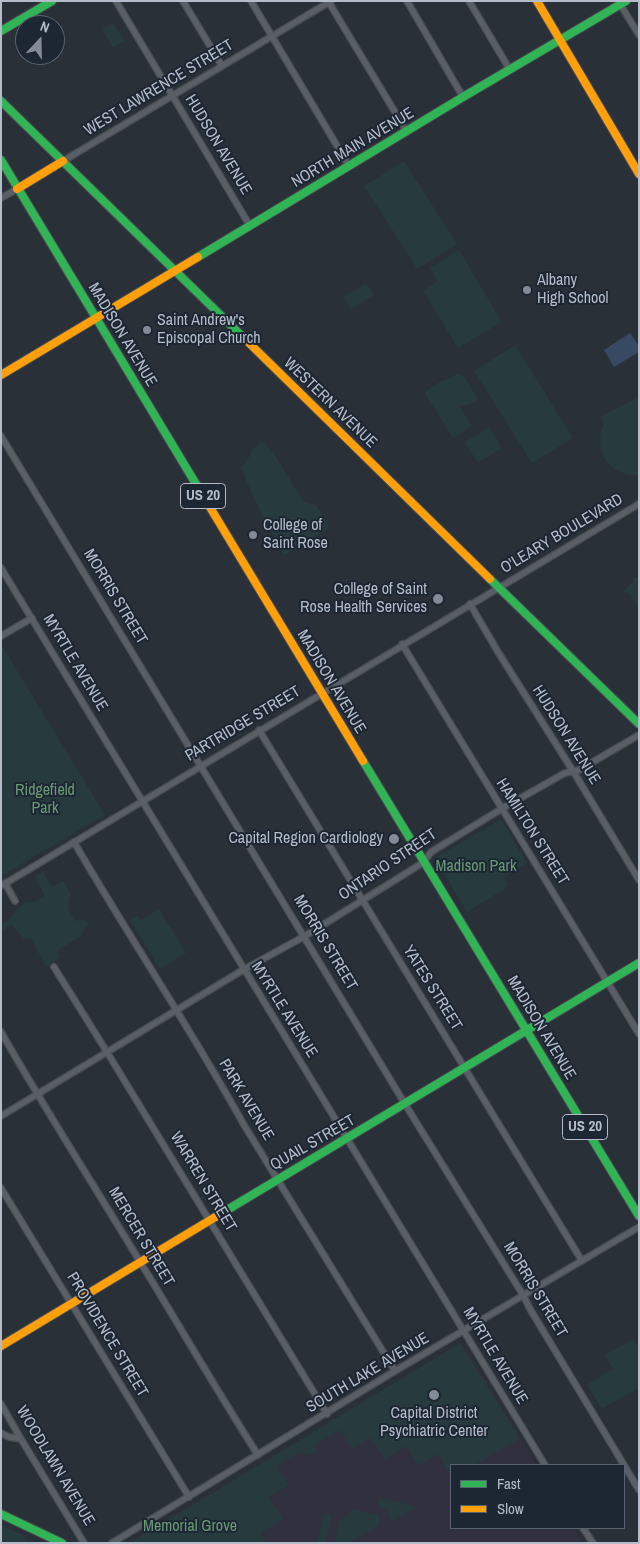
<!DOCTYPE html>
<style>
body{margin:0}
#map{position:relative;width:640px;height:1544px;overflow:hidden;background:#2a3038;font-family:"Archivo Narrow",sans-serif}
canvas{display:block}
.frame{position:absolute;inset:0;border:2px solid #b4bcc9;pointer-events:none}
.legend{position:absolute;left:450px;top:1464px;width:175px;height:65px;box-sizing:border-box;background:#1d2633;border:1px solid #59626f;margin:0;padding:6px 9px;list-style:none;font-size:15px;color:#b4bcc9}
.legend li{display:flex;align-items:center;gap:10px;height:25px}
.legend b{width:25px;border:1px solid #59626f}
.north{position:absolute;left:15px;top:15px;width:50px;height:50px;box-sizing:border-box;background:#1d2633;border:1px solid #59626f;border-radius:50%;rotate:21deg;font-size:14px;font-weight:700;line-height:20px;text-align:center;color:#b4bcc9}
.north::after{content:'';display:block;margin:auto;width:18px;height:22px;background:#848b96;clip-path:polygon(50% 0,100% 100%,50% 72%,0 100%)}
</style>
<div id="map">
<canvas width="640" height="1544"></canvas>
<div class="frame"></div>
<ul class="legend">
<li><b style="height:6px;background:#30b455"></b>Fast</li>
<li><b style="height:6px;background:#ff9f0a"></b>Slow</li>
</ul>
<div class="north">N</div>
</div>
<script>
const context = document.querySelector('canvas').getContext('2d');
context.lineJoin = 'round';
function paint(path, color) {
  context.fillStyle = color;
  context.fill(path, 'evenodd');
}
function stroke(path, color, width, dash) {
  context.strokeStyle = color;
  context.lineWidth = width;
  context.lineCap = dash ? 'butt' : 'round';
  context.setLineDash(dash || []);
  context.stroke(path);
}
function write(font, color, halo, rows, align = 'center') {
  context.font = font + ' "Archivo Narrow",sans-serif';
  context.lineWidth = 4;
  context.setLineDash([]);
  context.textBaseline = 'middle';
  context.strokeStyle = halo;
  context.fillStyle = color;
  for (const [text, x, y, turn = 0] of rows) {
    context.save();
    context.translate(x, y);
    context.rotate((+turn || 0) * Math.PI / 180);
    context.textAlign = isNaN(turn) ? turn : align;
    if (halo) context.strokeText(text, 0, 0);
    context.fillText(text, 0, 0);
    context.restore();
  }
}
const medical = new Path2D(`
 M462,1343L537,1465H451V1528H574L583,1543H127Z`);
const green = new Path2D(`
 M113,23L125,41L113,47L102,29Z
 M404,161L457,244L417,269L364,186Z
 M459,250L502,322L458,348L423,291L438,281L430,268Z
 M366,283L374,295L351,309L343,297Z
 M515,345L573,438L532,463L474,371Z
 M457,374L464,376L478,399L469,405H459L472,426L453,438L424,392L443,380L444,381Z
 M639,397V475C617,477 599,461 600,439C601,433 601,429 604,424L600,417Z
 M489,427L502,448L478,463L465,442Z
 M261,442H264L274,454L304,502L316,505L329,526L326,530L287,554H283C268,525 252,497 241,467L247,461L252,450Z
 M639,576V609L629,593L625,594L624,591L627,587L634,582L633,579Z
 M1,644L105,815L1,876Z
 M501,819L527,863L504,877L509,886L467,912L435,858Z
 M43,872L52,887L63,881L71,894C68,906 67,910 76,921L83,919L89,923L80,937L58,950L60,958L46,967L31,938L24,939L12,925L1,931V925L8,920L25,902H34L45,895L34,877Z
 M159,909L186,953L160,969L130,920L138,915L141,920Z
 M633,1339L639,1348V1388L602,1409L587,1385L613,1369L605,1355Z
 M460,1343L520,1439L474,1465H451V1476L438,1454L418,1465L406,1446L385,1459L371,1438L352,1449L340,1430L317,1443L318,1446L314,1448L316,1451L306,1456L305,1453L301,1454L300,1452L277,1466L289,1485L269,1497L283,1519L261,1533L266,1543H130Z
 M379,1497L412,1505L414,1509L392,1521L386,1510L378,1505Z
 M352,1509L377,1515L379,1517L380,1521L377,1527L349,1543H337L335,1540C337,1531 337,1518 348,1515Z
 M324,1513L332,1515L325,1543H317Z
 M1,1525L25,1536L24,1540L30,1542L31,1540L37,1543H1Z`);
const water = new Path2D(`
 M630,333L639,346V352L614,367L604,350Z`);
const street = new Path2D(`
 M116,1L250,226
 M183,1L222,66
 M251,1L349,166
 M328,1L407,132
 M407,1L463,97
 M469,1L510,70
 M620,4L639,35
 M63,161L331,1
 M1,198L17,189
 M1,436L405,1104L523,1295L530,1309L624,1465
 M1,568C182,867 363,1166 545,1465
 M470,604L498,652L573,771L639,880
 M1,636L32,618
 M402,644L639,1034
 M259,730L582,1261
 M74,842C129,937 191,1029 244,1125L395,1371
 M5,883L15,901
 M1,886L639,504
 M54,967L107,1052L327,1414
 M1,1032C45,1109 93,1184 139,1260C179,1325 217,1391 258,1455
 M1,1116L243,970L305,936L424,862L431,852L503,808L565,773L579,770L639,735
 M1,1188L189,1497
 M1,1404L21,1439L84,1543
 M1,1433L9,1437L21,1439
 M624,1465L639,1490
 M583,1528L593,1543
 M112,1543L395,1371L639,1227`);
const fast = new Path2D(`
 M1,31L52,1
 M1,101L245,339
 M1,160L199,489
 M198,257L463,97L626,1
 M490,579L639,724
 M363,761L639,1216
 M222,1213L639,963
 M1,1514L62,1543`);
const slow = new Path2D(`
 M537,1L639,174
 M17,189L63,161
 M245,339L490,579
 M1,375L198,257
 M199,489L363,761
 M1,1346L222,1213`);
const markers = [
 [527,290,5,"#848b96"],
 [147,330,5,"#848b96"],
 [253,535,5,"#848b96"],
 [438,599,6,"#848b96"],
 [394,839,6,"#848b96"],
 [434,1395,6,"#848b96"]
];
const shields = [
 [203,496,45],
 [585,1127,45]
];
const shieldNames = [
 ["US 20",203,496],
 ["US 20",585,1127]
];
const streetNames = [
 ["WEST LAWRENCE STREET",159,88,-31],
 ["HUDSON AVENUE",218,145,59],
 ["NORTH MAIN AVENUE",353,148,-31],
 ["MADISON AVENUE",122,335,59],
 ["WESTERN AVENUE",330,403,44],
 ["O'LEARY BOULEVARD",562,534,-31],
 ["MORRIS STREET",115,597,59],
 ["MYRTLE AVENUE",75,663,59],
 ["MADISON AVENUE",331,682,59],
 ["PARTRIDGE STREET",243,724,-31],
 ["HUDSON AVENUE",566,735,58],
 ["HAMILTON STREET",532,832,58],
 ["ONTARIO STREET",388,865,-34],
 ["MORRIS STREET",325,943,59],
 ["YATES STREET",432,988,58],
 ["MYRTLE AVENUE",284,1010,58],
 ["MADISON AVENUE",541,1028,59],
 ["PARK AVENUE",246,1100,59],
 ["QUAIL STREET",313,1143,-30],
 ["WARREN STREET",203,1182,59],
 ["MERCER STREET",141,1237,59],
 ["MORRIS STREET",535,1290,59],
 ["PROVIDENCE STREET",107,1335,59],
 ["MYRTLE AVENUE",495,1356,59],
 ["SOUTH LAKE AVENUE",368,1373,-31],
 ["WOODLAWN AVENUE",55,1466,59]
];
const poiNames = [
 ["Albany",537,281],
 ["High School",537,299],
 ["Saint Andrew's",157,321],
 ["Episcopal Church",157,339],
 ["College of",263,526],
 ["Saint Rose",263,544],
 ["College of Saint",427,590,"right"],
 ["Rose Health Services",427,608,"right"],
 ["Capital Region Cardiology",383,839,"right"],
 ["Capital District",434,1414,"center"],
 ["Psychiatric Center",434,1432,"center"]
];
const parkNames = [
 ["Ridgefield",45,791],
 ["Park",45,809],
 ["Madison Park",476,867],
 ["Memorial Grove",190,1527]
];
paint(medical, '#31303e');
paint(green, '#273a3e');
paint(water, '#384963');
stroke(street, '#484c53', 8);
stroke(fast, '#484c53', 10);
stroke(slow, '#484c53', 10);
stroke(street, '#5a5e66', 5.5);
stroke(fast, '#30b455', 8);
stroke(slow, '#ff9f0a', 8);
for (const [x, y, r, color] of markers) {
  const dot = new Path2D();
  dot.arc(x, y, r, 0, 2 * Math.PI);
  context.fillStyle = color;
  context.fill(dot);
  stroke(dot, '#1d2633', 2);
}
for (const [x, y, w] of shields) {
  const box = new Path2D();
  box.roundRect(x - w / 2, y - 12.5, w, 25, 4);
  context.fillStyle = '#1d2633';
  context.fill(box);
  stroke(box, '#b4bcc9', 1);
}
write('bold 15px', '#b4bcc9', null, shieldNames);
write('16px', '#b4bcc9', '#1d2633', streetNames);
write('16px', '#b4bcc9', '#1d2633', poiNames, 'left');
write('16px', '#6b9a76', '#1d2633', parkNames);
</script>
